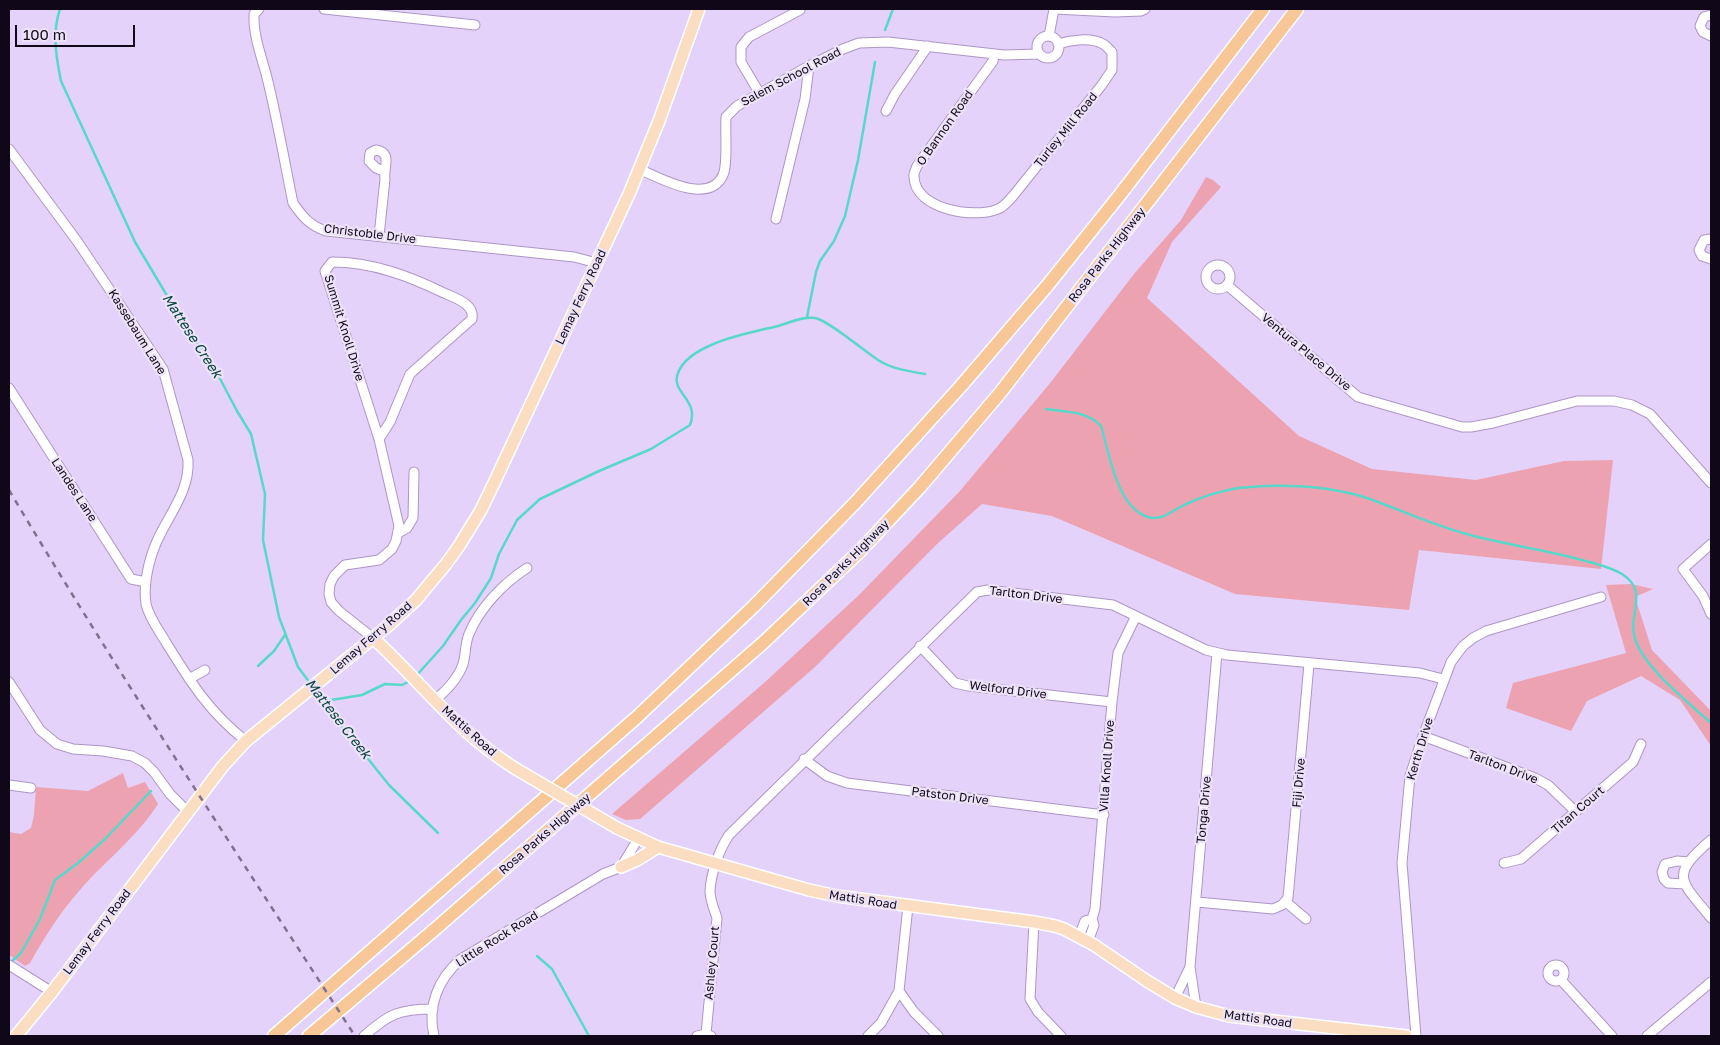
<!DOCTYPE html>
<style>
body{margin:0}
#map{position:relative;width:1720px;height:1045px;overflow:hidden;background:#e4d2fa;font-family:"Golos Text",sans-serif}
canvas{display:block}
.frame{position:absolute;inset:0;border:10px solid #100818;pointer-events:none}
.scale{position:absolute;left:15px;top:25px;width:120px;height:22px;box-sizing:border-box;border:2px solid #100818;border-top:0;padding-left:6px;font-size:15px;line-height:18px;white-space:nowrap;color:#100818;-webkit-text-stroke:4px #ede3f8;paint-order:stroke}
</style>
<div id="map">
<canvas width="1720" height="1045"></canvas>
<div class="frame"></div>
<div class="scale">100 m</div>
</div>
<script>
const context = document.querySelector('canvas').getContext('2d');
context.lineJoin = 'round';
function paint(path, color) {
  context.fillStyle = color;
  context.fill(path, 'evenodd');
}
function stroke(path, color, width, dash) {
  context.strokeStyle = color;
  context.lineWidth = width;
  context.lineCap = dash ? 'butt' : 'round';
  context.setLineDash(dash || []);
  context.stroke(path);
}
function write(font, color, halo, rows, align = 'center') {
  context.font = font + ' "Golos Text",sans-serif';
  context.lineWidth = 4.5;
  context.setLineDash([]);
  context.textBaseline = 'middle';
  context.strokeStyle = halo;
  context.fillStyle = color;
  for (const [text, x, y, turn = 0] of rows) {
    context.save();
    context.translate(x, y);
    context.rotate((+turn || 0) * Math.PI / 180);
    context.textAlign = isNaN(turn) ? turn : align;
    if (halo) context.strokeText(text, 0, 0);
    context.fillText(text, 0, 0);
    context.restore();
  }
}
const green = new Path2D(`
 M1206,177L1213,180L1221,187L1172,242L1147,298L1299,436L1372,469L1476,480L1564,461L1613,460L1601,569L1419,550L1409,610L1235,594L1052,516L982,504L937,544L815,667L640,819L626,820L612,814L764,683L859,595L960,491L1051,382L1134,274L1181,220Z
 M1631,584L1653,589L1635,597L1652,650L1711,711V746L1680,700L1641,676L1587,701L1571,731L1506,708L1513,683L1626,653L1606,585Z
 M123,773L128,788L145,782L158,804C137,837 105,861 80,890C61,911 44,938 30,963L25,966L9,955V832L21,834L31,828L34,815L36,787L88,791Z`);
const stream = new Path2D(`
 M60,9C52,32 56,57 61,81L135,242L181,319L186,332L207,354L237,411L251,434L265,494L263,540L279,617L298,667L310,683
 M885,30L893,9
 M807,317L816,272L820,261L834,241L845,216L858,160L875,62
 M1046,409C1065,412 1088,411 1101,426C1109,452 1117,508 1148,517C1162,521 1172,511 1184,505C1199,498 1217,492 1233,489C1243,487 1254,487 1265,486C1300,485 1335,487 1370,499C1403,511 1435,526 1470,535C1504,544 1539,549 1574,558C1590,562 1608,566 1622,574C1650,592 1627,614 1635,639C1645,669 1688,702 1711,723
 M258,666L274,651L285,635
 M416,676L443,646L461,620L475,603L491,578L499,554L517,520L540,499L599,471L651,449L690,425C700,399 670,393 678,373C689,343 750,333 778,326C789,323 803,316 815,318C828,320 864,351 878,360C892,369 908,371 925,374
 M315,690L332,714L389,785L438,833
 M325,701L362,695L385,684L402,685L410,681
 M537,956L552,969L589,1036
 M12,961L21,953L40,919L55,880L78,863L105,839L151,791`);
const minor = new Path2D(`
 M259,9L254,14C253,39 264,62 269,86C278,124 285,164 293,203C302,216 310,226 326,231L574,257L597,263
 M324,9L475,25
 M1711,15L1704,17L1700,26L1703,32L1711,36
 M1049,36L1054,9L1115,12L1141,11L1145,9
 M1037 47a11 11 0 1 1 22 0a11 11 0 1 1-22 0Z
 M994,54L993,61L917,166C916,169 913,174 914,177C915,210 976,219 998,209C1004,207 1009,200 1013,196L1101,86L1112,70V52C1109,50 1106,45 1103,44C1091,37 1071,40 1058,44
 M760,94L741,62V47L749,37L800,10
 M886,111L895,94L928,46
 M9,149L77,241L163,369L188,460C190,491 169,514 157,541C149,559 143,584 146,604C149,618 160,632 167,644C191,683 210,713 246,741
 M639,169C660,178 709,206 723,175C728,165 725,130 726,117L737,106L809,66L843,49L859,43L888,42L1004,55L1040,54
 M776,219L805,99L809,66
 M379,236L385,179C383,167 393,153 376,150L370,153L369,161L376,168L384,171
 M1711,239L1704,240L1699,250L1702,256L1711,259
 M332,262C372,262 409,276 444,293C455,298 475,304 472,319L410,374L390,422L379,439L325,271Z
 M1206 277a12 12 0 1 1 24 0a12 12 0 1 1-24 0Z
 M1227,285L1358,397L1462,427H1471L1493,423L1577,401H1614L1632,405L1650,414L1711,483
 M9,388L131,579L146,582
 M398,533L407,528L413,518L414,472
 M1711,544L1683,569L1703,596L1711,614
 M373,638L339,611L331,602L329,594L330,584L334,576L345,565L379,560L392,549L396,541L399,526L379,439
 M920,646L955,683L968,686L1112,702
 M189,679L205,670
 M9,682L40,730L57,744L73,749L103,751L132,756L145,763L154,772L170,794L188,812
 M435,700C447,690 458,679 463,664C466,654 465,643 469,634C480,607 504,583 527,568
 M1423,736L1535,778L1548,785L1575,811
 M804,759L827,776L847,783L1104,815
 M9,785L31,788
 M1711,840C1669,876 1680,880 1711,918
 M1504,863L1521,859L1633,762L1641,744
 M1685,884L1668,883L1664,879L1662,872L1665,864L1677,861L1689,862
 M1197,902L1273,909L1282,905L1288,898L1309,664
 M1286,902L1306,919
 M1034,922L1030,999L1038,1012L1061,1036
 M1079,936L1085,921L1092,919
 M1088,942L1094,925L1092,919L1095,909L1112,702L1118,653L1136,616
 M9,965L52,992
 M1548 973a8 8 0 1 1 16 0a8 8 0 1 1-16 0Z
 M1561,980L1612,1036
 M899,991L914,1012L938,1036
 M1175,998L1190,967
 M1196,1007L1190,967L1217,653
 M706,1034L717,918C714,909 710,900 710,891C711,873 719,850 729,835L977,592L988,590L1113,605L1206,650L1227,655L1420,673L1443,679
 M364,1036C389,1014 399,1009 433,1009
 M434,1036C427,1006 438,979 461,959L603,874L621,867L638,839
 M697,1036L706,1034L711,1036
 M868,1036L881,1023L899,991L908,906
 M1416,1036L1402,863L1410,776L1423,736L1451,662L1463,646L1473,638L1486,631L1601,597
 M1647,1036L1711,982`);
const major = new Path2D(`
 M373,638C406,668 434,702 467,732C482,746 499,758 516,769
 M617,828L658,847L809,890L837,896L1034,922L1055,926L1064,929L1094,945L1147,981L1175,998L1196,1007L1229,1016L1406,1036
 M621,867L637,860L658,847
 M16,1036L52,992L223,766L246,741L389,625L416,600L446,564L459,546L481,510L494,483L629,194L659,121L699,9`);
const highway = new Path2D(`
 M274,1036L637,717L753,607L855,503L961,386L1047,286L1119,196L1263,9
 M309,1036L434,930L764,642L860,551L920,487L1000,393L1297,9`);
const rail = new Path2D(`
 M9,490C119,675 238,855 355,1036`);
const majorBridge = new Path2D(`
 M516,769L617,828`);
const streetNames = [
 ["Salem School Road",791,77,-28],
 ["O Bannon Road",945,128,-55],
 ["Turley Mill Road",1066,130,-51],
 ["Christoble Drive",370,234,7],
 ["Rosa Parks Highway",1107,255,-52],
 ["Lemay Ferry Road",581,297,-65],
 ["Summit Knoll Drive",344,328,73],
 ["Kassebaum Lane",137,332,58],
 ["Ventura Place Drive",1306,352,40],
 ["Landes Lane",74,490,57],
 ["Rosa Parks Highway",846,563,-45],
 ["Tarlton Drive",1026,595,7],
 ["Lemay Ferry Road",371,638,-41],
 ["Welford Drive",1008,690,7],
 ["Mattis Road",469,731,42],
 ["Kerth Drive",1420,749,-73],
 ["Villa Knoll Drive",1107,766,-86],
 ["Tarlton Drive",1503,767,21],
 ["Fiji Drive",1299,783,-85],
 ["Patston Drive",950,796,7],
 ["Tonga Drive",1204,810,-85],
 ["Titan Court",1578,810,-41],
 ["Rosa Parks Highway",545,834,-41],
 ["Mattis Road",863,900,9],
 ["Lemay Ferry Road",97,932,-53],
 ["Little Rock Road",497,939,-32],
 ["Ashley Court",712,963,-85],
 ["Mattis Road",1258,1019,8]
];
const waterNames = [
 ["Mattese Creek",192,336,57],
 ["Mattese Creek",338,719,52]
];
paint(green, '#eda2b2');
stroke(stream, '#58d8ca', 2.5);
stroke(minor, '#ad96c7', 11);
stroke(major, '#fff', 14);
stroke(highway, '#fff', 15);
stroke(minor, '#fff', 9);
stroke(major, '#fbddc1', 11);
stroke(highway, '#f8c797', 12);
stroke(rail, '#80728f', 2.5, [6, 6]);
stroke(majorBridge, '#fff', 14, []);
stroke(majorBridge, '#fbddc1', 11);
write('12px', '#100818', '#ede3f8', streetNames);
write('italic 14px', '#06423d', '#ede3f8', waterNames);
</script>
